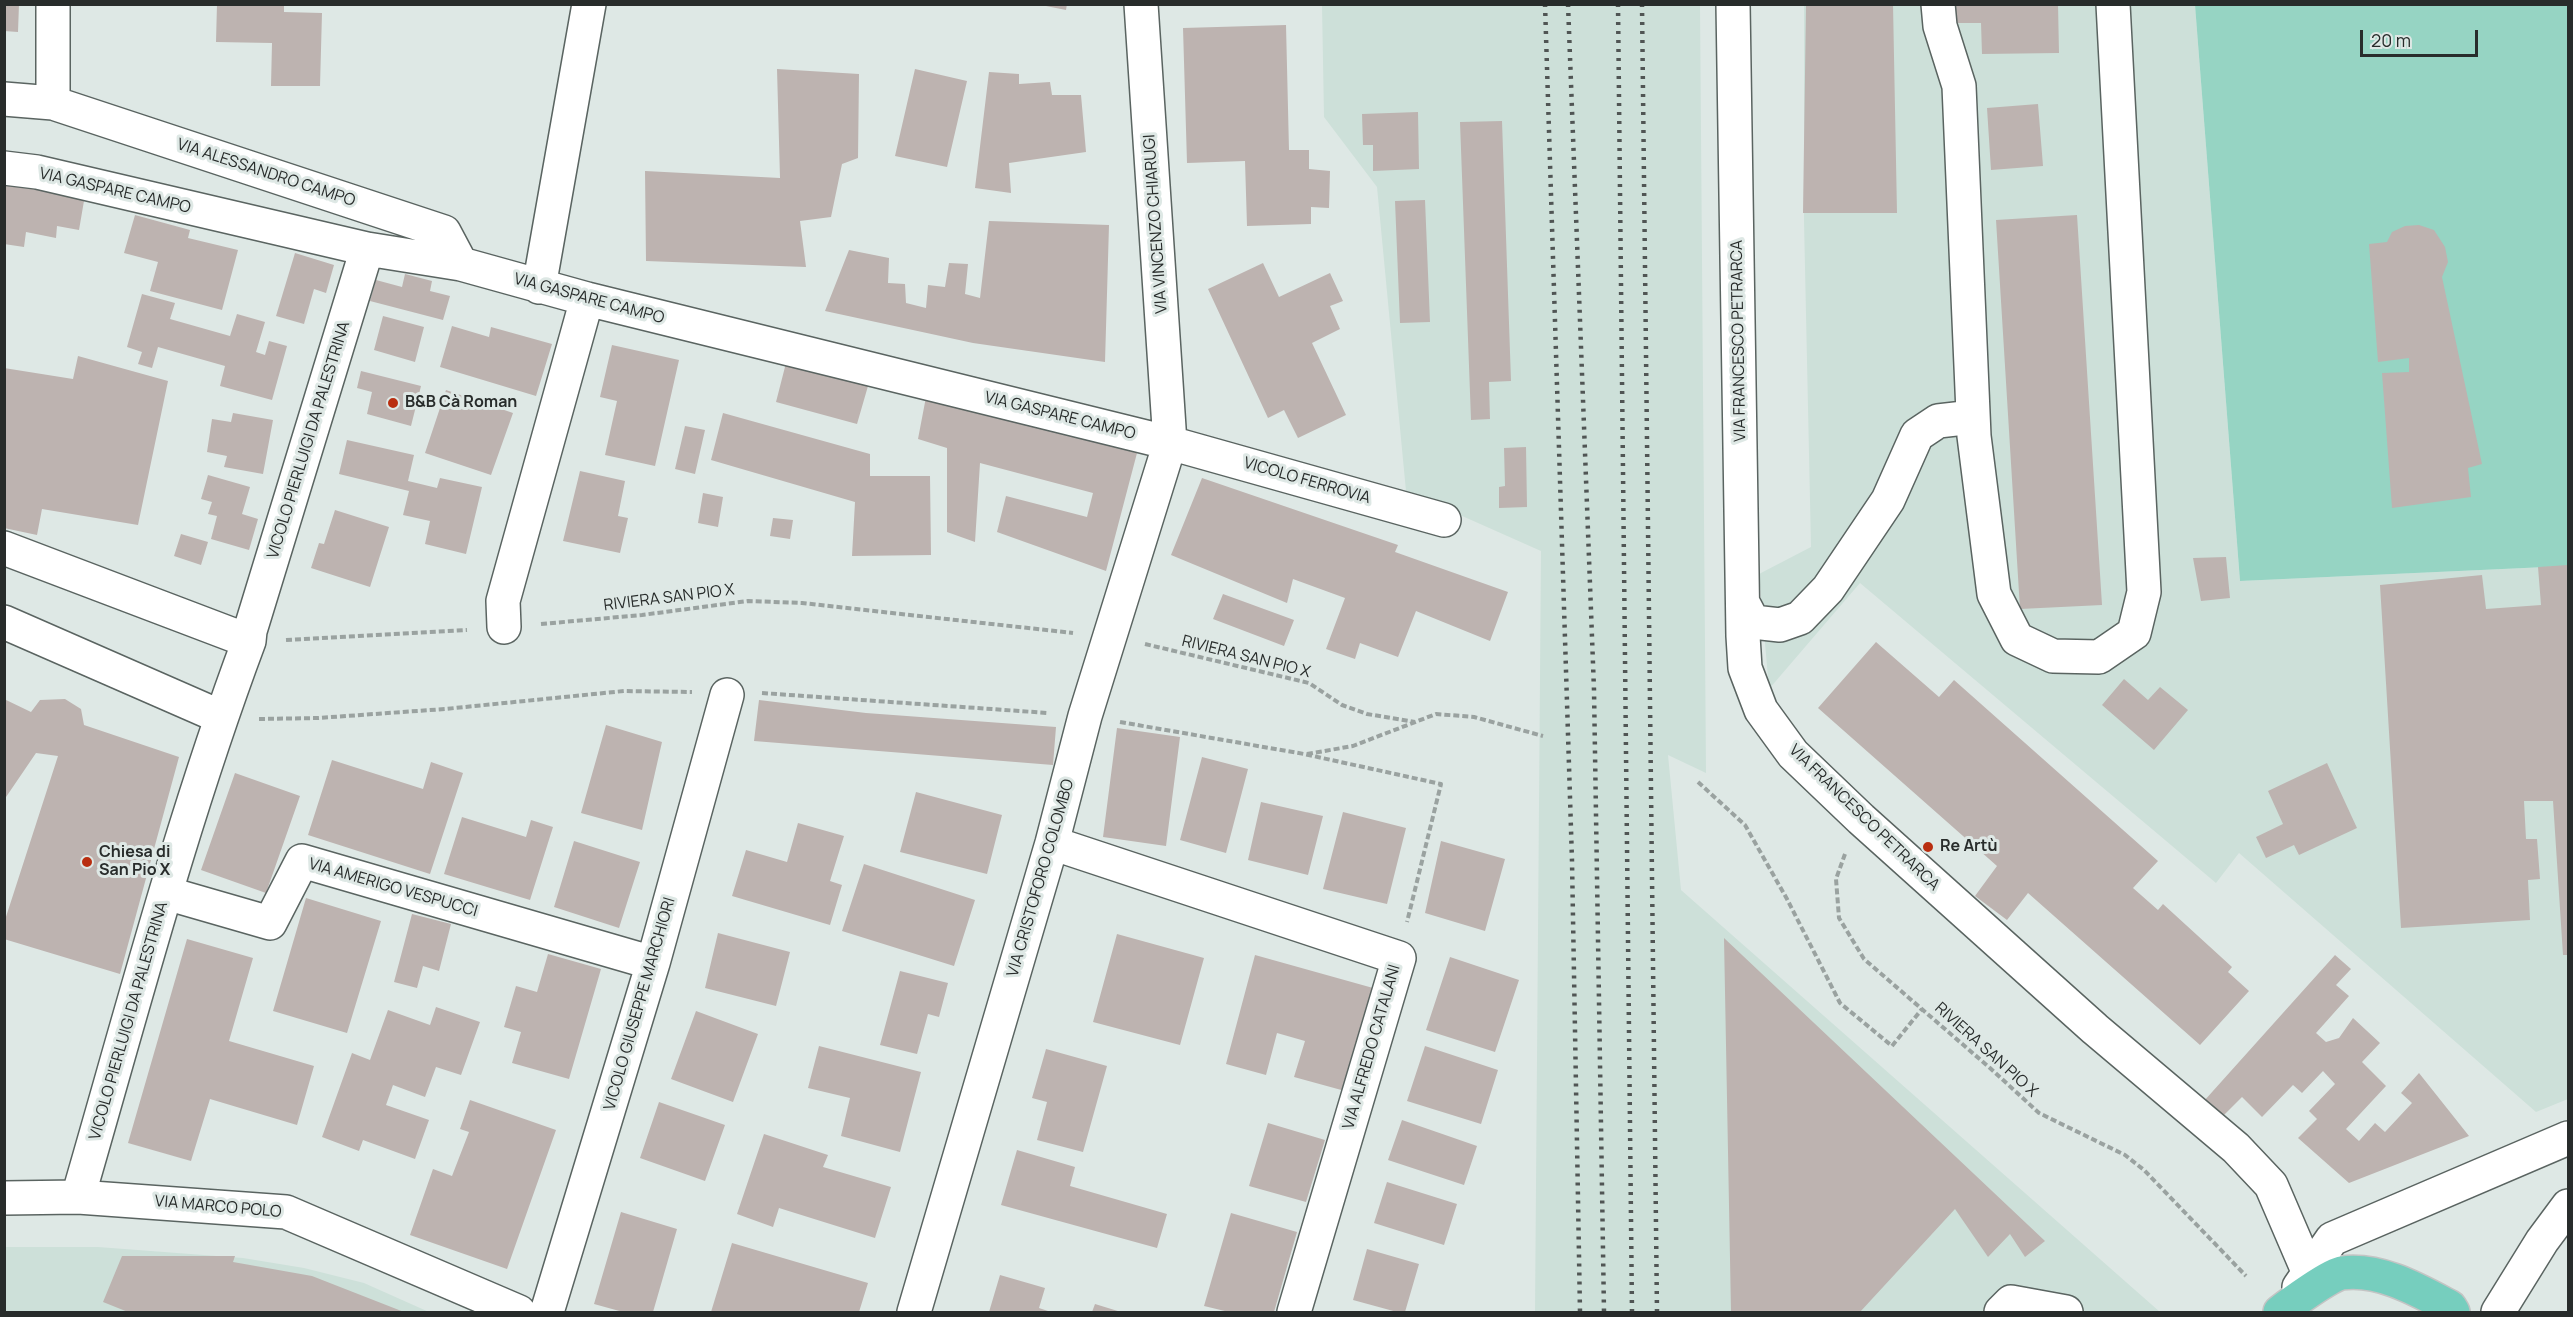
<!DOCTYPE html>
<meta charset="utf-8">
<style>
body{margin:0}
#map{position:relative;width:2573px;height:1317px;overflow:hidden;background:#dee8e5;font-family:Manrope,sans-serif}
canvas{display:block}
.frame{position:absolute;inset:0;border:6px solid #282c2b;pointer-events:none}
.scale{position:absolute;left:2360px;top:30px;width:118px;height:27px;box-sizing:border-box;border:3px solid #282c2b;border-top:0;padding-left:8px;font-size:18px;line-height:21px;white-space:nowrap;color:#282c2b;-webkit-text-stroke:4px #dee8e5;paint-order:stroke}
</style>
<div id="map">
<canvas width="2573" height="1317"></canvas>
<div class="frame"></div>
<div class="scale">20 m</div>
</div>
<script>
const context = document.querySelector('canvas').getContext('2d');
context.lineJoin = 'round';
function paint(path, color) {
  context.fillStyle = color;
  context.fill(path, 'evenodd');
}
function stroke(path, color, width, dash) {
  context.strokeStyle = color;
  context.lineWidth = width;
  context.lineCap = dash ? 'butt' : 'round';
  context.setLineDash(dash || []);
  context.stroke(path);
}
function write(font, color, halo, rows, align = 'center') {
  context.font = font + ' Manrope,sans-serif';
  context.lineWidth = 6;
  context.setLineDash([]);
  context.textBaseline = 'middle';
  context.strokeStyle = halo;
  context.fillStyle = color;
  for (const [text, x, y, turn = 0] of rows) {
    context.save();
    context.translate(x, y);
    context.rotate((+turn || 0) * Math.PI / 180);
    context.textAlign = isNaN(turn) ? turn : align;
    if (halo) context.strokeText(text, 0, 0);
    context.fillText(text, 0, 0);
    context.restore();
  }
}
const built = new Path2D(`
 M1322,5H1700L1706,773L1668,755L1681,890L2160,1312H1535L1541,551L1406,491L1377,187L1324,117Z
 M1804,5H2195L2240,581L2568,566V1099L2536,1112L2239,853L2216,883L1860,583L1769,689L1759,574L1811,547L1804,221Z
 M4,1247H98L243,1258L304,1268L364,1283L429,1312H5Z`);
const green = new Path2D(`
 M2195,5H2568V566L2240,581Z`);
const building = new Path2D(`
 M4,4H19L18,32L4,31Z
 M217,4H284V12L322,13L320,86H271L272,43L216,42Z
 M1036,4H1067L1066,10Z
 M1806,4H1893L1897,213H1803Z
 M1948,4H2058L2059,53L1982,54L1981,23H1948Z
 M1286,25L1289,150H1309V169L1330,171L1329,208L1311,207V224L1247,226L1245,161L1187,163L1183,28Z
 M777,69L859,74L858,158L842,164L831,217L800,221L806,267L646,261L645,171L780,178Z
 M915,69L967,81L947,167L895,156Z
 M989,72L1019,74V84L1050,82L1052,95H1081L1086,152L1009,163L1011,193L975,188Z
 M2038,104L2043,166L1991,170L1987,108Z
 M1418,112L1419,169L1373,171V145H1363L1362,114Z
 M1502,121L1511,381L1489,382L1490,419L1471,420L1460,122Z
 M4,182L85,195L79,230L57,226L56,238L26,232L24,247L4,244Z
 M1425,200L1430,322L1400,323L1395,201Z
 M135,215L190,230L188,238L238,250L222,310L150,291L158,262L124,253Z
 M2077,215L2102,605L2020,609L1996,220Z
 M989,221L1109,225L1105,362L973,343L825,311L849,250L889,258L888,283L905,284L906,303L926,308L928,285L945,287L949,263L968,264L965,294L980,298Z
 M2419,225L2434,230L2445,247L2448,262L2442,277L2482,464L2468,468L2471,497L2392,508L2382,373L2409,372V358L2378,362L2369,244L2387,242L2392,232L2405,226Z
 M295,253L334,265L326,293L314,289L304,324L276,316Z
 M1263,263L1279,297L1330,273L1343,301L1330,306L1340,329L1312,343L1346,415L1298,438L1284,410L1268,418L1208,289Z
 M405,274L432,281L430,291L450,296L443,320L370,301L376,280L402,287Z
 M142,294L175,303L170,319L230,336L237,314L265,322L256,352L265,355L269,341L287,346L272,400L220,386L225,366L158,347L152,368L138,364L142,352L127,347Z
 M383,316L424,327L415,362L374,350Z
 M452,326L489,337L491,327L552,344L536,396L440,367Z
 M612,345L679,360L655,466L605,455L617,401L600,397Z
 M78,356L168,381L138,525L42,509L37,535L4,528V368L73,379Z
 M786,363L868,386L857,424L776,402Z
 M361,371L421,386L411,426L367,414L372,392L357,388Z
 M446,390L513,413L491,475L425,453Z
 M926,397L1137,453L1106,571L997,532L1006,496L1087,517L1093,493L980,463L975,542L947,532V448L918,439Z
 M233,413L273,420L263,474L224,467L227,456L207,452L212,419L231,422Z
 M723,413L870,454V476H930L931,555L852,556L855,502L711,460Z
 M685,426L705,430L695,474L675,469Z
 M347,440L414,455L408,481L437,488L440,478L482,487L466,554L425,544L430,521L403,515L409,491L339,474Z
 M1526,447L1527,507L1499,508V487L1505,486L1504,448Z
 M580,471L625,481L618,516L628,518L620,553L563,541Z
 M208,475L250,487L242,514L258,519L249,550L211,539L217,516L208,514L212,502L201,499Z
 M1202,478L1398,545L1395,552L1508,592L1490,641L1416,611L1398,657L1360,643L1355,659L1326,649L1345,598L1293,579L1287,603L1171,555Z
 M703,493L723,497L718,527L698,523Z
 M335,510L389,527L370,587L311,568L319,543L324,544Z
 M773,518L793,520L790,539L770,536Z
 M181,534L208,542L201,565L174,556Z
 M2226,557L2230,598L2201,601L2193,558Z
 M2568,565V955H2563L2553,801H2524L2526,839H2537L2540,879L2528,880L2530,920L2401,928L2380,585L2482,575L2486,609L2541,605L2538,567Z
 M1223,594L1294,620L1284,646L1213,619Z
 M1876,642L1939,697L1954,680L2158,861L2133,888L2158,910L2163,904L2232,967L2228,972L2249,991L2200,1045L2028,893L2007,920L1975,896L1997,866L1818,708Z
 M2124,679L2148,700L2160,687L2188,710L2154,750L2102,705Z
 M4,699L31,712L40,700L65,699L81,709L84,725L179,757L120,974L4,939V923L58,756L36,753L4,800Z
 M759,700L866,713L1056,727L1053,765L754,741Z
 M606,725L662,742L642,830L581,813Z
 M1117,728L1180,737L1166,846L1103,837Z
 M1202,757L1248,769L1226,853L1180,840Z
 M332,760L423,789L431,762L463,773L430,874L308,835Z
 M2327,763L2357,828L2299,855L2294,845L2266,858L2256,837L2283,824L2268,791Z
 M235,773L300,796L266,893L201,870Z
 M916,792L1002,815L987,874L900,852Z
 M1261,802L1323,816L1308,875L1248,860Z
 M1343,812L1406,828L1387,904L1323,889Z
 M462,817L526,837L531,820L553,827L530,900L444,874Z
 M798,823L844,836L830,881L842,885L830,925L732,896L746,850L787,862Z
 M574,841L640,862L619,928L554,907Z
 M1441,841L1505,859L1485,931L1425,913Z
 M864,864L975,900L954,966L842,931Z
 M306,898L381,921L347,1033L273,1011Z
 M412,914L451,924L439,971L423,966L417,988L394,982Z
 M718,933L790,952L776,1006L705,988Z
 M1117,934L1204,958L1180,1045L1093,1022Z
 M1724,938L2045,1241L2025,1257L2010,1234L1988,1257L1955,1209L1860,1312H1731Z
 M187,939L253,958L229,1041L314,1066L297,1125L210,1099L191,1161L128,1143Z
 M548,954L601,969L569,1079L512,1063L521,1032L504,1027L516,986L537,992Z
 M1255,955L1373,988L1345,1091L1294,1077L1305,1041L1277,1033L1266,1075L1226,1064Z
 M2335,955L2351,969L2336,985L2349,996L2316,1033L2326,1042L2339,1038L2353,1018L2380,1043L2362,1062L2386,1086L2346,1129L2359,1141L2375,1123L2385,1132L2412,1103L2401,1093L2419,1073L2469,1136L2349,1183L2298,1138L2317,1119L2309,1111L2335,1084L2323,1071L2302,1093L2293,1085L2262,1117L2242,1097L2222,1117L2204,1101Z
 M1450,957L1519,980L1495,1052L1426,1030Z
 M900,971L948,983L939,1017L928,1014L917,1054L880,1045Z
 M436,1007L480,1022L461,1075L436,1067L425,1097L393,1085L386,1105L429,1120L415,1159L363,1140L359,1151L322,1137L352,1053L370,1060L388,1010L430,1025Z
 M696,1011L758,1034L733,1102L671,1079Z
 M819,1046L921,1072L900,1152L841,1136L850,1098L808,1088Z
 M1425,1046L1498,1070L1481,1124L1407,1101Z
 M1046,1049L1107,1066L1083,1152L1037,1140L1047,1102L1032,1098Z
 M470,1100L556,1130L507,1269L410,1235L433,1169L452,1176L469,1132L460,1129Z
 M659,1102L725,1125L705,1181L640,1158Z
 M1402,1120L1477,1146L1464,1185L1388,1160Z
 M1268,1123L1325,1140L1306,1202L1249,1186Z
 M764,1134L828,1155L823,1167L891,1187L875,1238L779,1208L773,1227L737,1214Z
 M1017,1150L1075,1167L1070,1186L1167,1214L1157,1248L1001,1205Z
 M1387,1182L1457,1204L1444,1245L1374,1223Z
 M621,1212L677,1229L653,1312H623L594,1304Z
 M1231,1213L1297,1232L1274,1312H1229L1204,1306Z
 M732,1243L868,1283L859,1312H711Z
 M1367,1249L1419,1264L1405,1312H1397L1353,1300Z
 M122,1256H235L233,1262L312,1276L404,1312H128L103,1302Z
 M1000,1275L1045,1288L1039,1308L1051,1312H989Z
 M1095,1304L1121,1312H1092Z`);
const path = new Path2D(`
 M541,624L642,615L748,601L802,603L1073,633
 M286,640L467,630
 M1145,644L1309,683L1342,705L1367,714L1415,722
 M762,693L1048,713
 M259,719L318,718L445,709L624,691L692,692
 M1120,722L1304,754L1441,784L1407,922
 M1307,754L1353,746L1436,714L1474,717L1543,736
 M1698,782L1745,825L1787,899L1840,1003L1892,1046L1922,1009
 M1845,854L1836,879L1839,918L1864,959L1990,1068L2039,1113L2125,1155L2144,1170L2246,1276`);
const minor = new Path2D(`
 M53,4V103
 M1733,4L1743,636L1745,668L1761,710L1793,754L1861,819L2095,1029L2236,1148L2271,1185L2308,1271
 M1938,4L1940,26L1959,86L1974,436L1994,594L2017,639L2053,656L2099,657L2134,633L2144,592L2113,4
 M4,99L53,103L444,232L461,264
 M4,168L37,172L367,249L461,264L587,299L1170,443L1444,520
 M539,287L589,4
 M4,548L249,641
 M1743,603L1753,622L1780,625L1800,618L1828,589L1888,500L1917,435L1938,421L1973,417
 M4,622L221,717
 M504,627L503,601L587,299
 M1052,843L1399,958L1294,1312
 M166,893L270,923L302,861L653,963
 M78,1197C132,1011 181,823 249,641L250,631L367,249
 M4,1198L78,1197L286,1212L519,1312
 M2299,1287L2332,1239L2568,1138
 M547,1312L653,963L727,695
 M914,1312L1052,843L1085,716L1170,443L1141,4
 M2001,1312L2011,1302L2066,1312
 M2498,1312L2542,1241L2568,1206`);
const major = new Path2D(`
 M2280,1312C2289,1305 2331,1274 2342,1273C2380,1268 2418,1290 2450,1307L2453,1312`);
const rail = new Path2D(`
 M1545,4L1572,861L1580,1312
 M1568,4L1594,690L1604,1312
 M1618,4L1632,1312
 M1642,4L1657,1312`);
const markers = [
 [393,403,6,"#b92e10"],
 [1928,847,6,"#b92e10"],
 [87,862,6,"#b92e10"]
];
const streetNames = [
 ["VIA ALESSANDRO CAMPO",266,173,18],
 ["VIA GASPARE CAMPO",115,191,13],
 ["VIA VINCENZO CHIARUGI",1156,224,-94],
 ["VIA GASPARE CAMPO",589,299,15],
 ["VIA FRANCESCO PETRARCA",1739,341,-91],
 ["VIA GASPARE CAMPO",1060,416,14],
 ["VICOLO PIERLUIGI DA PALESTRINA",309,440,-73],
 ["VICOLO FERROVIA",1307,481,16],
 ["RIVIERA SAN PIO X",669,598,-7],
 ["RIVIERA SAN PIO X",1246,657,14],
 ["VIA FRANCESCO PETRARCA",1864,818,44],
 ["VIA CRISTOFORO COLOMBO",1041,878,-74],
 ["VIA AMERIGO VESPUCCI",393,888,16],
 ["VICOLO GIUSEPPE MARCHIORI",640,1004,-74],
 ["VICOLO PIERLUIGI DA PALESTRINA",129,1021,-74],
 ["VIA ALFREDO CATALANI",1372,1047,-74],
 ["RIVIERA SAN PIO X",1986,1050,42],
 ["VIA MARCO POLO",218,1207,5]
];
const poiNames = [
 ["B&B Cà Roman",405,403],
 ["Re Artù",1940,847],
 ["Chiesa di",99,853],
 ["San Pio X",99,871]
];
paint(built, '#cde0d9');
paint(green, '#96d4c3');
paint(building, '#bdb3b0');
stroke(minor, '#5a6461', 36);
stroke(major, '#c3c4c4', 36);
stroke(path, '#9aa2a0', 4, [6, 3]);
stroke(minor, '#fff', 33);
stroke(major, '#76cebe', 33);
stroke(rail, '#505554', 4.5, [3, 6]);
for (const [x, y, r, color] of markers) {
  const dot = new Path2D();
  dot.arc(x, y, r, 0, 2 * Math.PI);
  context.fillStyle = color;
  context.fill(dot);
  stroke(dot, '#dee8e5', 2);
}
write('16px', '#282c2b', '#dee8e5', streetNames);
write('bold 16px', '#282c2b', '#dee8e5', poiNames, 'left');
</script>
